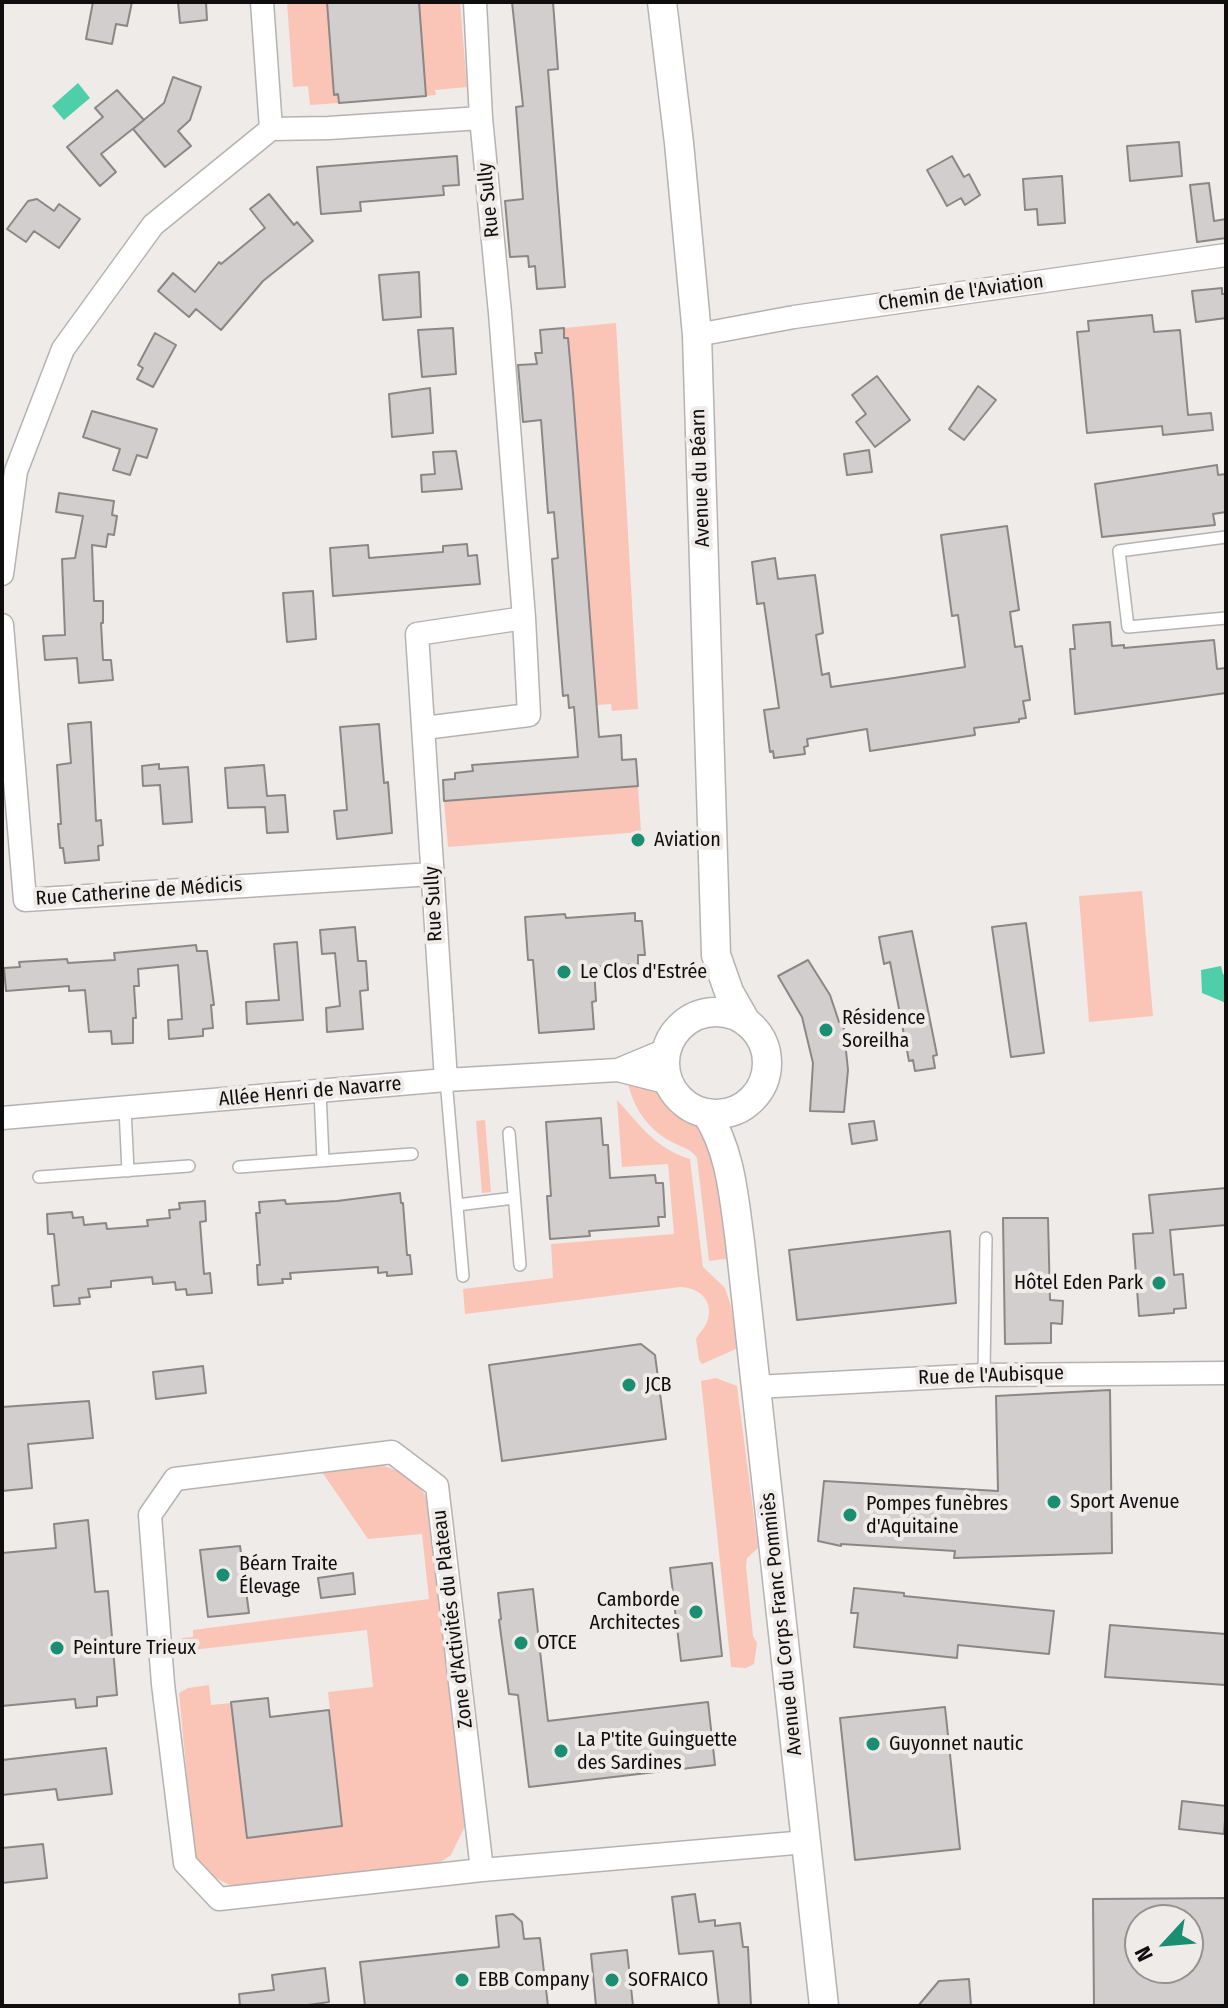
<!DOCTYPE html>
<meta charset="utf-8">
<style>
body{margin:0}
#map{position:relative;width:1228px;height:2008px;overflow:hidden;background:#efebe9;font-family:"Fira Sans Condensed",sans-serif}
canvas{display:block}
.frame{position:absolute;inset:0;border:4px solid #0f0d0d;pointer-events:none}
.north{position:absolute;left:1124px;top:1904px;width:80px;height:80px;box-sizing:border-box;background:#efebe9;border:2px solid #959291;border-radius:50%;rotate:244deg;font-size:22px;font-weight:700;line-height:32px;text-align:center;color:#0f0d0d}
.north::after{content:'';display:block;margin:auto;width:28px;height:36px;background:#1a8e70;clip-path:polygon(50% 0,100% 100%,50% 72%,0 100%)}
</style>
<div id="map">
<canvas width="1228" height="2008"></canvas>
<div class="frame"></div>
<div class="north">N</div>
</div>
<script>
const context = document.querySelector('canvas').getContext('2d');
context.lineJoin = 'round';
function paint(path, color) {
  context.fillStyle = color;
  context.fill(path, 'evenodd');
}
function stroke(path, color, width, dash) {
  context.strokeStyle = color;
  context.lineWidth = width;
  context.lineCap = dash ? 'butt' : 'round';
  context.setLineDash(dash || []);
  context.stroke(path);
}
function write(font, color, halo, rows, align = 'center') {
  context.font = font + ' "Fira Sans Condensed",sans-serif';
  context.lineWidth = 8;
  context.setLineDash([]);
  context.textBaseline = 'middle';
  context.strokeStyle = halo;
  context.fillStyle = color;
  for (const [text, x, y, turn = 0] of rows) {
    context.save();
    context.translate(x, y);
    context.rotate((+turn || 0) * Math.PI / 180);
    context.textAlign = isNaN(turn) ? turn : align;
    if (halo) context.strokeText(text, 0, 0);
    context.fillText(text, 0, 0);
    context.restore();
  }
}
const green = new Path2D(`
 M287,2H327L334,94H338L339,103L310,105L308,86L293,87Z
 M419,2H460L467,87L435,90L436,95L426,96Z
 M616,323L638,709L612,711L611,704L597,705L568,339L565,338L564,328Z
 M638,786L641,832L448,847L444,801Z
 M1142,891L1153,1016L1089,1022L1079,896Z
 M628,1083L662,1087L680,1107L705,1125L734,1258L709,1261L697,1158C691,1148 680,1147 670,1141C648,1129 633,1107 628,1083Z
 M617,1100C640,1125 656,1149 690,1159L703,1267L725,1288L731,1306L737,1345L736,1349L702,1364L699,1360L696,1339C699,1333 705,1328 707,1322C715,1301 699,1287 680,1287L465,1314L463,1289L553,1278L551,1244L674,1234L668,1164L622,1167Z
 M485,1120L491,1192L482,1193L476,1121Z
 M716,1378L737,1386L758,1548L747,1558L746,1566L753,1636L757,1643L754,1664L746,1668L731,1667L701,1381Z
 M375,1464C399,1469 416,1478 428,1500L466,1824L451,1855L435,1866L239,1888C219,1882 203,1872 194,1852L179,1693L188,1688L209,1685L211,1705L231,1703L247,1837L342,1826L328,1692L373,1687L367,1630L183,1651L182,1638L193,1637V1630L429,1599L422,1534L368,1539L322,1472Z`);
const water = new Path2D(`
 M78,83L90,98L64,120L52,106Z
 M1221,966L1223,974L1226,977V1003L1202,993L1201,970Z`);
const building = new Path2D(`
 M93,2H132L127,26L116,24L112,44L86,39Z
 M178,2H206L207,20L180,23Z
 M327,2H419L426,96L339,103L338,94L334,95Z
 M512,2H553L558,69L548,70L565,287L537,289L535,266L529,267L528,256L510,257L505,201L523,199L516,107L523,106Z
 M173,77L201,87L190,120L178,131L191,146L165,167L133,129L164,103Z
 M117,90L144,120L101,154L116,172L100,186L67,147L103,117L95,108Z
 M1179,142L1182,176L1130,181L1127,146Z
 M457,156L459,185L443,186L444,195L360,202L361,211L321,214L317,167Z
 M952,156L964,177L969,174L980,195L965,205L961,198L947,206L927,170Z
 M1062,176L1065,223L1038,225L1037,209L1025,210L1023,179Z
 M1209,183L1214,221L1226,219V238L1197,242L1190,185Z
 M269,194L294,225L297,222L313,241L263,281L221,330L196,309L189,317L158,291L173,273L195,292L219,262L221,264L265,228L250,209Z
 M37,199L54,211L59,204L80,219L59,248L34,231L26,242L7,229L28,201Z
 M419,272L421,317L383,320L379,275Z
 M1222,288V294H1226V318L1196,322L1192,291Z
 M1152,315L1154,332L1180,330L1188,415L1211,413L1213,430L1163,435L1162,426L1087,433L1077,332L1089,331L1088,321Z
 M453,328L456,374L422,377L418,330Z
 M564,328V338H568L573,393L599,737L621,735L622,760L636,759L638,786L444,801L443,780L455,779V773L473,771L472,765L578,757L574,707L569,708L568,695L563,696L552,559L558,558L556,536L554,512L548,513L541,420L523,422L518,365L537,364L535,353H542L540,330Z
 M155,333L176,345L153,387L137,379L143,368L138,365Z
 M877,376L910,420L875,447L856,422L866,414L852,395Z
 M978,386L996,400L964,440L949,429Z
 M430,388L433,433L392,437L389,394Z
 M92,411L157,429L147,458L137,455L130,475L113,470L120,449L83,437Z
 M869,450L872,472L847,475L844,454Z
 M456,451L462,489L422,492L421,475L435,474L433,452Z
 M1217,465L1218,475L1226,474V512L1213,514L1215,525L1102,537L1095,484Z
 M59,493L114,501L112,515L117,516L114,535L108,534L106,547L92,545L94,601H103V623H101L103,660H111L113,680L79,683L77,658L45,660L43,636L65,635L62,559L75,558L83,516L56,512Z
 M1007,526L1019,610L1010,612L1015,647L1022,646L1030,700L1023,701L1026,718L1019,719V722L974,728L975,735L870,751L867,729L807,739L808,746L804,747L805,754L774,758L773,751L770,752L764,710L779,708L764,603L757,604L752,562L775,558L778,579L815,575L823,633L816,635L822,675L829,673L831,687L894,678L965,667L958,615L952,616L941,535Z
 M467,544L468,556L477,555L480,584L333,596L330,548L368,545L369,558L443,552V546Z
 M313,591L316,639L287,642L283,593Z
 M1110,622L1112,646L1124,645V648L1214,640L1217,669L1226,668V693L1075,714L1070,649H1075L1073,625Z
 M91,722L96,821L101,820L103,845L98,846L99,860L65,863L63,848H60L58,824H61L57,765L71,763L68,724Z
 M379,724L384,783L388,782L392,833L337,839L334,811L347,810L340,727Z
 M159,764V769L188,767L192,822L163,824L160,785L143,786L142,766Z
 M264,765L267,796L285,795L288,832L267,833L265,807L228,808L225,768Z
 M635,913V921H642L645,955H638V964L594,967L596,1001L592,1002L594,1029L539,1033L533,960H528L525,917L565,914L566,918Z
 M1026,923L1044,1053L1011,1057L992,927Z
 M355,927L358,961H366L368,990L360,991L363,1029L327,1032L326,1008L340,1006L335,953L322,954L320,930Z
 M912,931L937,1055L933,1056L935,1068L915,1071L913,1060L909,1061L890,962L884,964L879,937Z
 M297,942L303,1020L247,1024L246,1002L279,1000L274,944Z
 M196,945L197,951H207L214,1005H211L213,1028L203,1029V1036L169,1039L168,1020L182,1019L178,965L138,969L139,986H134L136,1018H133V1043L112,1044L111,1031L89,1032L85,990L69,991V986L6,991L4,968L20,967L19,962L67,959L68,963L115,960L114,953Z
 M808,960L830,995L839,1022L843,1021L848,1070L844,1112L810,1111L813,1063L802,1017L778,976Z
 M601,1118L603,1145H608L610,1178L655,1175L656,1183H663L665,1217H658L659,1226L589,1231L590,1236L550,1239L547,1196H551L546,1122Z
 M874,1121L877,1140L852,1144L849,1124Z
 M1226,1188V1225L1170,1230L1174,1275L1183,1274L1186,1308L1174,1309V1313L1139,1316L1133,1234L1153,1233L1149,1195Z
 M400,1193L401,1203H403L407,1255H410L412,1274L387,1276V1272L378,1273V1267L290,1273L291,1279H282L283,1283L258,1285L257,1265H260L256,1213H260L259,1202L285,1200L286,1204L337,1201Z
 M205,1201L206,1221L200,1222L204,1274L210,1273L212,1293L187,1295L186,1289L176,1290L175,1282L153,1284L152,1277L111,1281V1287L88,1289L90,1297L79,1298L80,1304L54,1306L52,1286L59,1285L54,1234H48L47,1214L72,1212L73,1218L83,1217L84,1225L106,1223L107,1229L148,1226L147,1220L170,1218L169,1210L180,1209L179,1203Z
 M1003,1218H1048L1050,1300L1063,1301L1062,1324L1051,1323V1343L1005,1344Z
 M950,1231L956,1303L797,1320L789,1250Z
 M641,1344L655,1355L666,1439L502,1461L489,1365Z
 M203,1366L206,1393L156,1399L153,1372Z
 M1110,1390L1112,1553L954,1558L955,1551L841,1544V1546L818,1541L824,1481L998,1491L996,1396Z
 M89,1401L93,1438L28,1444L32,1488L2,1491V1407Z
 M88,1520L95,1592L108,1591L117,1695L97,1697V1706L76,1708L75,1699L2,1706V1553L56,1548L54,1524Z
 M240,1546L249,1613L208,1617L200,1550Z
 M712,1563L722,1656L681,1661L670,1568Z
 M353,1573L355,1594L321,1598L318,1578Z
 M854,1588L904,1593V1596L1054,1611L1049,1654L958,1645L957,1658L854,1647L858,1613H851Z
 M533,1589L548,1721L708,1702L715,1765L529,1787L518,1695L509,1694L499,1620L501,1619L498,1593Z
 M1110,1625L1226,1634V1685L1105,1677Z
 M268,1698L270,1717L329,1710L342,1826L247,1838L231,1702Z
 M945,1707L960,1849L855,1860L840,1718Z
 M106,1748L112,1794L58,1800L56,1789L2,1795V1760Z
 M1182,1801L1226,1806L1224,1834L1179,1829Z
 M43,1844L47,1878L2,1883V1848Z
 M695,1894L699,1922L715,1920V1926L740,1923L743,1947H748L751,2006H719L713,1951L679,1954L672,1897Z
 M1226,1898V2006H1094L1093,1899ZM1140,1920H1188V1968H1140Z
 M513,1914L522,1922L524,1939L540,1938L548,2006H365L360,1962L499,1947L496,1916Z
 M627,1950L633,2006H596L591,1954Z
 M325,1968L329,2002L301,2006H240L239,1994L274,1990L272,1975Z
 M969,1979L971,2006H918L939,1981Z`);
const service = new Path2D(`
 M1226,537L1119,551L1128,627L1226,618
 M446,1080L463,1276
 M320,1091L323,1160
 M125,1108L128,1171
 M509,1133L520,1265
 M239,1167L412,1154
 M39,1177L189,1166
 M457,1205L514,1198
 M984,1375L986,1238`);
const minor = new Path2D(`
 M262,2L271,129L329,128L481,118L500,313L524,618L417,634L446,1080
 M475,2L481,118
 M697,335L794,317L1226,255
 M2,574L16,471L63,349L153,225L271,129
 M2,625L25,900L432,874
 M424,728L529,715L524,618
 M618,1070L666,1050
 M2,1118L446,1080L618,1070L669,1083
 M756,1387L984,1375L1226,1373
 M482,1870L437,1486L392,1452L175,1479L150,1515L163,1684L185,1863L219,1899L482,1870L806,1842`);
const tertiary = new Path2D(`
 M662,2L679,143L697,335L716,955L729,992L746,1022
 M665 1063a51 51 0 1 1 102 0a51 51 0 1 1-102 0Z
 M706,1113C731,1150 734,1199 740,1242L824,2006`);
const markers = [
 [638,840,8,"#1a8e70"],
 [564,972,8,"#1a8e70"],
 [826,1030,8,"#1a8e70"],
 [1159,1283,8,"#1a8e70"],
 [629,1385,8,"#1a8e70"],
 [1054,1502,8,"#1a8e70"],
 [850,1515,8,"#1a8e70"],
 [223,1575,8,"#1a8e70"],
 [696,1612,8,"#1a8e70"],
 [521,1643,8,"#1a8e70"],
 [57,1648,8,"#1a8e70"],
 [873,1744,8,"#1a8e70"],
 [561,1751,8,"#1a8e70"],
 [462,1980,8,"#1a8e70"],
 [612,1980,8,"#1a8e70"]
];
const streetNames = [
 ["Rue Sully",489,200,-96],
 ["Chemin de l'Aviation",961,293,-8],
 ["Avenue du Béarn",701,478,-92],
 ["Rue Catherine de Médicis",139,892,-4],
 ["Rue Sully",434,904,-93],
 ["Allée Henri de Navarre",310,1092,-5],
 ["Rue de l'Aubisque",991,1376,-2],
 ["Zone d'Activités du Plateau",453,1619,-97],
 ["Avenue du Corps Franc Pommiès",782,1624,-96]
];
const poiNames = [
 ["Aviation",654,840],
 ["Le Clos d'Estrée",580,972],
 ["Résidence",842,1018],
 ["Soreilha",842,1041],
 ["Hôtel Eden Park",1143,1283,"right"],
 ["JCB",645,1385],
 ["Sport Avenue",1070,1502],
 ["Pompes funèbres",866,1504],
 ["d'Aquitaine",866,1527],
 ["Béarn Traite",239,1564],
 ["Élevage",239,1587],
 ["Camborde",680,1600,"right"],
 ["Architectes",680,1623,"right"],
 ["OTCE",537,1643],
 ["Peinture Trieux",73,1648],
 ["La P'tite Guinguette",577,1740],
 ["des Sardines",577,1763],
 ["Guyonnet nautic",889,1744],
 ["EBB Company",478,1980],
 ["SOFRAICO",628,1980]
];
paint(green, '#fac5b7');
paint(water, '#4fcfa9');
paint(building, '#d2cecd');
stroke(building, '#8b8786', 2);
stroke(service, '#b6b2b1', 14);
stroke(minor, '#b6b2b1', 25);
stroke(tertiary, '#b6b2b1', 31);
stroke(service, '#fff', 11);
stroke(minor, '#fff', 22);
stroke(tertiary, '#fff', 28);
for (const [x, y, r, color] of markers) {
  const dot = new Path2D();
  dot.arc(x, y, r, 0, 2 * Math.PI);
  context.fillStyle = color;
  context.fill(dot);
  stroke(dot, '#efebe9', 3);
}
write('20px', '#0f0d0d', '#efebe9', streetNames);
write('20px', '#0f0d0d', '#efebe9', poiNames, 'left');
</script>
